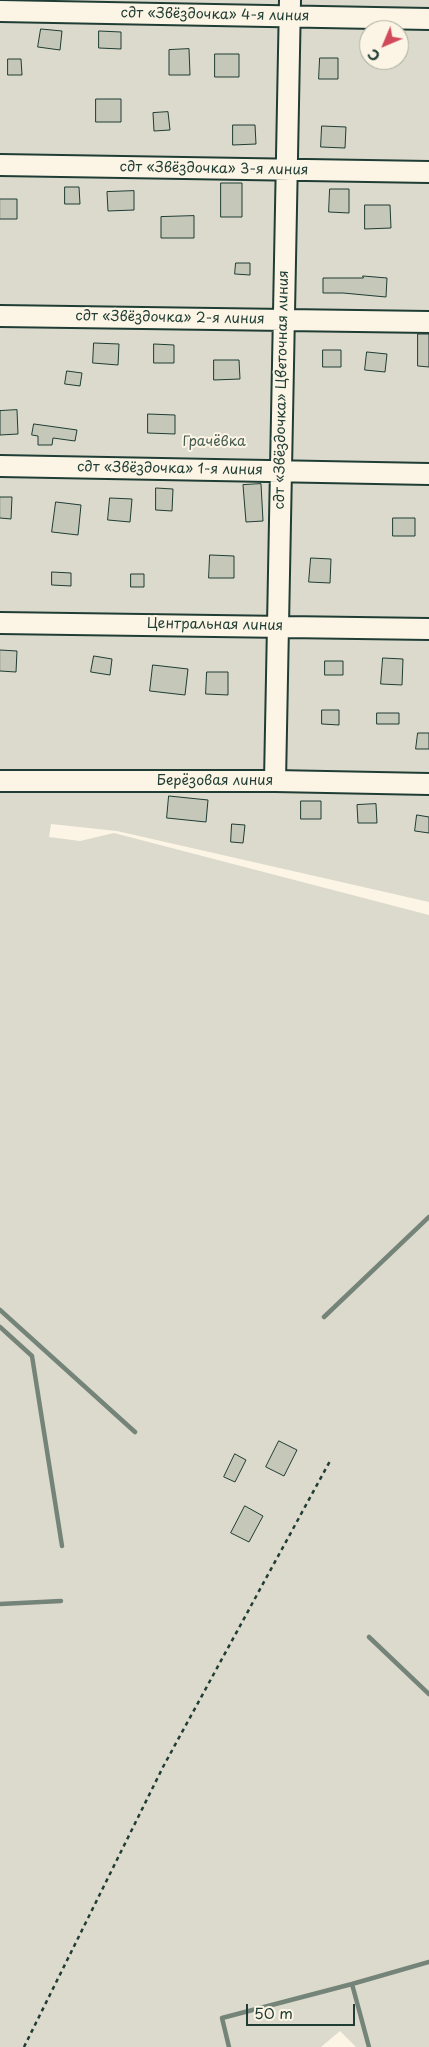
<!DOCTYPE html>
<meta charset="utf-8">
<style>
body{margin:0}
#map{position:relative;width:429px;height:2047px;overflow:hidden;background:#fcf5e5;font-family:"Playpen Sans",sans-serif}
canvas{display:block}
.north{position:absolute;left:359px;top:20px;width:50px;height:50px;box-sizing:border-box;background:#fcf5e5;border:1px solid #a4ab9e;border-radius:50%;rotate:225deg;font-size:14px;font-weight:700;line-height:20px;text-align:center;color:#1f3d34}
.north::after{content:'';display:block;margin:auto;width:18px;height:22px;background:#d1495b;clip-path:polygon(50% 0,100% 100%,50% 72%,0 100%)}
.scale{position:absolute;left:246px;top:2004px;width:109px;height:22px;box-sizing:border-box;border:2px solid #1f3d34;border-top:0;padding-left:6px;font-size:15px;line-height:18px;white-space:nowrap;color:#1f3d34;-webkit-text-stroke:4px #fcf5e5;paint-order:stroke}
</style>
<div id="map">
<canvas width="429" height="2047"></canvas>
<div class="north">С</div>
<div class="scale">50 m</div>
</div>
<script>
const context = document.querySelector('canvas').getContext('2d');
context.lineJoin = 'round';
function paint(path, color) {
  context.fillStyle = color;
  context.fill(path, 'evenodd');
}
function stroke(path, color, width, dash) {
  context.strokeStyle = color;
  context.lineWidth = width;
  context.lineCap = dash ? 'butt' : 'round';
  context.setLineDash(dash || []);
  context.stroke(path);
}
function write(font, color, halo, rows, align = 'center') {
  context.font = font + ' "Playpen Sans",sans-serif';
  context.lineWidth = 4;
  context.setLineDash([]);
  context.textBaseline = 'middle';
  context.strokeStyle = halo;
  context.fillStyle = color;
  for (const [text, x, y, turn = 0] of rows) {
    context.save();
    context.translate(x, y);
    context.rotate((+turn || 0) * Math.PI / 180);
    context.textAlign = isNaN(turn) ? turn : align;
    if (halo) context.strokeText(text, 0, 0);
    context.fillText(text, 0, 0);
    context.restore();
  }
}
const green = new Path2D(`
 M0,0H429V902L117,831L51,824L49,837L80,841L114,833L429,915V2047H356L340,2031L321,2047H0ZM369,30H399V60H369Z`);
const stream = new Path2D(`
 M0,1310L135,1432
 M324,1317L429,1217
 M0,1327L32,1356L62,1546
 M0,1604L61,1601
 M369,1637L429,1694
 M352,1984L369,2047
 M229,2047L222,2018L352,1984L429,1962`);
const building = new Path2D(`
 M41,29L62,31L60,50L38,47Z
 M99,31L121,32V49L99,48Z
 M189,49L190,75H169V50Z
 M215,54H239V77H215Z
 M320,58H338V79H319Z
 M8,59H21L22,75H8Z
 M96,99H121V122H96Z
 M168,112L170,130L154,131L153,113Z
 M233,125H255L256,144L233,145Z
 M322,126L346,127L345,148L321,147Z
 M221,183H242V217H221Z
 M65,187H79L80,204H65Z
 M330,189H349V213L329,212Z
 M134,191V210L108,211L107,192Z
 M0,199H17V219H0Z
 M365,205H390L391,228L365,229Z
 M194,216V238H161V217Z
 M236,263H250V275L235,274Z
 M363,276L387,278L386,297L343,293H323V278H363Z
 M418,334H429V367L418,366Z
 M94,343L119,344L118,365L93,363Z
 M154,344L174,345V363H154Z
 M323,350H341V367H323Z
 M367,352L387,354L385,372L365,370Z
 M214,360H239L240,379L214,380Z
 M67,371L82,373L80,386L65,384Z
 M17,410L18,434L0,435V411Z
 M148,414L175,415V434L148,433Z
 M34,424L77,430L75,441L53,438L52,445H38V436L32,435Z
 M261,484L263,521L246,522L243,485Z
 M156,488L173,489L172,511L156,510Z
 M0,497H12L11,519L0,518Z
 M110,498L132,499L130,522L108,520Z
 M56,502L81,505L78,535L52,532Z
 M393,518H415V536H393Z
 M210,555L234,556V578H209Z
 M311,558L331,559L330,583L309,582Z
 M52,572L71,573V586L52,585Z
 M131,574H144V587H131Z
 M0,650L17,651L16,672L0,671Z
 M94,656L112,659L110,675L91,672Z
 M383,658L403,659L402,685L381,684Z
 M325,661H343V675H325Z
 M153,665L188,669L185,695L150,691Z
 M207,672H228V695L206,694Z
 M322,710H339V725L322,724Z
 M377,713H399V724H377Z
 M418,733H429V749H416Z
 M169,796L208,800L206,822L167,818Z
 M301,801H321V819H301Z
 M376,804L377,823H358L357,805Z
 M417,815L429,817V833L415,831Z
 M232,824L245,825L243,843L231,842Z
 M279,1441L297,1450L284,1476L266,1467Z
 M235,1454L246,1460L235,1482L224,1477Z
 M245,1506L263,1516L249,1542L231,1533Z`);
const path = new Path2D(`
 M24,2047L163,1767L330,1461`);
const minor = new Path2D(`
 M0,11L429,19
 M0,165L429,172
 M0,316L429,322
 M0,466L429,474
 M0,623L429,629
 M0,781H275L429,784
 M275,781L290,0`);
const streetNames = [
 ["сдт «Звёздочка» 4-я линия",215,15,1],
 ["сдт «Звёздочка» 3-я линия",214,169,1],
 ["сдт «Звёздочка» 2-я линия",170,318,1],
 ["сдт «Звёздочка» Цветочная линия",282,390,-89],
 ["сдт «Звёздочка» 1-я линия",170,469,1],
 ["Центральная линия",215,625,1],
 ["Берёзовая линия",215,781]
];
const parkNames = [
 ["Грачёвка",214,442]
];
paint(green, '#dcdacc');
stroke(stream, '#758479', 4.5);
paint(building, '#c5c7b9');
stroke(building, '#1f3d34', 1);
stroke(minor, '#1f3d34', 24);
stroke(path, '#1f3d34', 2.5, [4, 4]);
stroke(minor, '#fcf5e5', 20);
write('14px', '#1f3d34', '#fcf5e5', streetNames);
write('14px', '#455c52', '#fcf5e5', parkNames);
</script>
